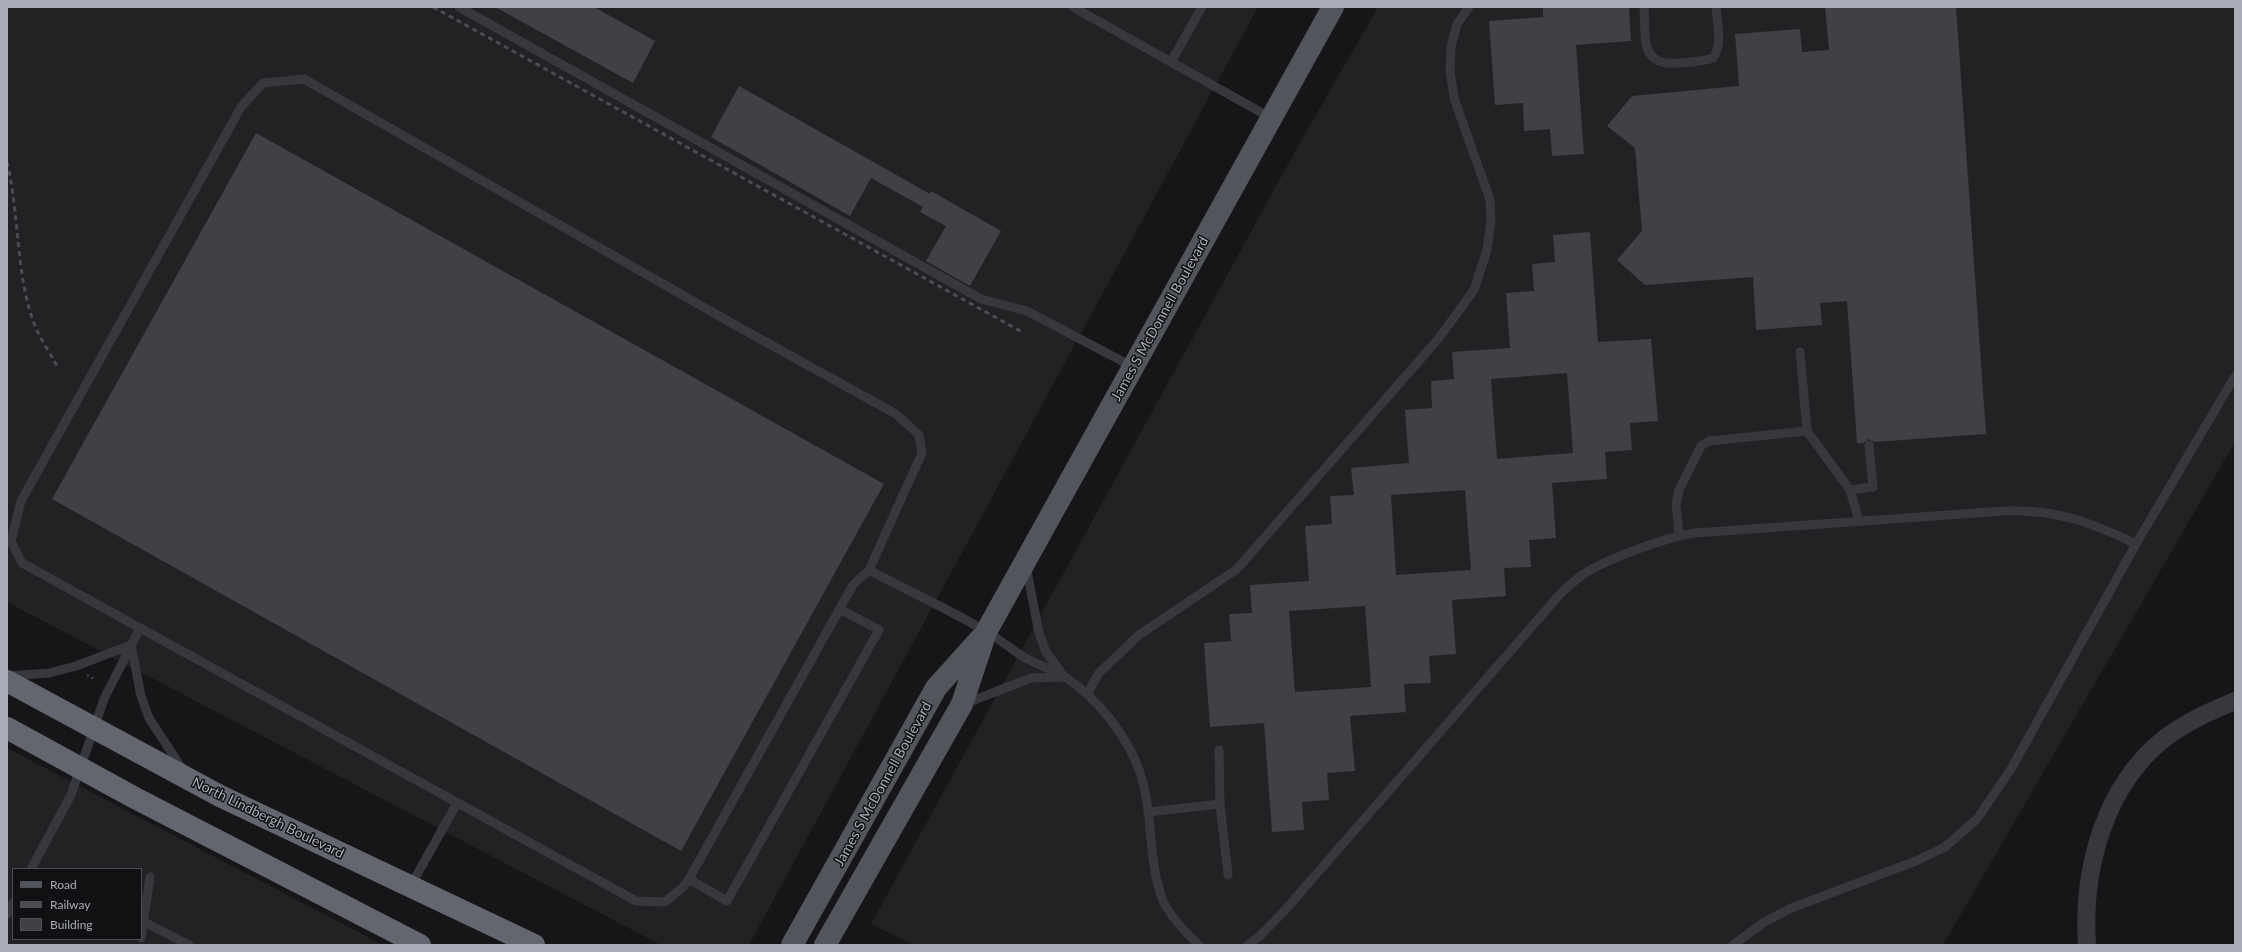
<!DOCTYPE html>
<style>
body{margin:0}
#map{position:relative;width:2242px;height:952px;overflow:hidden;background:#161618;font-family:Lato,sans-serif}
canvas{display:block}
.frame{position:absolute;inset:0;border:8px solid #a8adb8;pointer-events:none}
.legend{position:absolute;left:12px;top:868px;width:130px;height:72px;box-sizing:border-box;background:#111113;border:1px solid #4d4f55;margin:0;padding:5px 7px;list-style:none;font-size:12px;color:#a8adb8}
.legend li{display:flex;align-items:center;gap:8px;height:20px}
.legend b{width:20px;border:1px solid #4d4f55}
</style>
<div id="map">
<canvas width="2242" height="952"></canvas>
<div class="frame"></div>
<ul class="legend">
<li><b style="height:5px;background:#53555c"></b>Road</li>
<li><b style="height:5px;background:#4a4c52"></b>Railway</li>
<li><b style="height:11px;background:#404145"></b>Building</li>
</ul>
</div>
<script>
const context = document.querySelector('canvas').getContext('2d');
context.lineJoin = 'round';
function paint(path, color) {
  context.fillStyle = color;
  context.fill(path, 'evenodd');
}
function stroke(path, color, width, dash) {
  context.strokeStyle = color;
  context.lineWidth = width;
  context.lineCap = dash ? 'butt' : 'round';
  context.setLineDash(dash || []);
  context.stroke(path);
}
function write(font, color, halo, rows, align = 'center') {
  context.font = font + ' Lato,sans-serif';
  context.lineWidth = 3;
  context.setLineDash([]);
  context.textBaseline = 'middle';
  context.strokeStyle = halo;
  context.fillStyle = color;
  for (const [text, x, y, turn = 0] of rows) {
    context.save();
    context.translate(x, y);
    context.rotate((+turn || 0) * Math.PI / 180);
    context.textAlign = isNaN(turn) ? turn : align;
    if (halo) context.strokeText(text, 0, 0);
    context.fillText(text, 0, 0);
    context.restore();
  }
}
const built = new Path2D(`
 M7,7H1258L749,945H661L7,602Z
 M1378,7H2235V442L1943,945H914L871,924L1297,148Z
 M7,748L383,945H7ZM13,869H141V939H13Z`);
const building = new Path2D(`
 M495,7H594L655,41L633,83Z
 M1543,7H1629L1631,41L1576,45L1584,154L1552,156L1550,129L1524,131L1523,103L1495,105L1489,21L1543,17Z
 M1825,7H1956L1986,434L1874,442L1869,439L1863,443H1857L1847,301L1820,303L1822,325L1756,330L1753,277L1645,285L1617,260L1642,231L1635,148L1607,126L1632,96L1739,86L1735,34L1800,29L1802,52L1829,50Z
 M739,86L930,194L931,191L1001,231L970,286L926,261L946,226L920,212L923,207L871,178L850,216L711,137Z
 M256,133L884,484L681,851L52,499Z
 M1590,232L1598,342L1651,339L1658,421L1630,423L1632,450L1605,452L1607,479L1552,483L1556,538L1529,540L1531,567L1504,568L1506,596L1452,600L1456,654L1429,656L1431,683L1404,684L1406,712L1350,716L1355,771L1327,773L1329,800L1302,802L1304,830L1272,832L1264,723L1210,727L1204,643L1231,641L1229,614L1252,613L1250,585L1309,581L1305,526L1332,524L1330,496L1354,495L1351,468L1409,463L1405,410L1432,408L1431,381L1454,379L1452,352L1510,348L1506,293L1534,291L1532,264L1555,262L1553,235ZM1567,373L1573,453L1497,459L1491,379ZM1465,490L1471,570L1396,575L1391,495ZM1365,606L1371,687L1295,692L1289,611Z`);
const path = new Path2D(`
 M87,675L94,679`);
const lane = new Path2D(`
 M459,7L981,299L1027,311L1133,367
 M1073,7L1271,118
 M1644,7C1646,37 1639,67 1679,63C1690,62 1702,62 1713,58C1723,45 1717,23 1716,7
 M1171,62L1202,7
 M1800,352L1807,431
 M1850,490L1873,487L1869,445
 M1679,535L1676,504L1679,490L1701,446L1709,441L1807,431L1850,490L1859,521
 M1026,566L1039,633L1046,652L1063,675
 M869,570L922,453L919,435L896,414L735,325L304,79L263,83L241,107L21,501L11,541L22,563L636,901L665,902L682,888L689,879L853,585L869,570C908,591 949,609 987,632C999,639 1010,648 1022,656C1035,664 1052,669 1065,677C1097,698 1126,734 1139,770C1154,811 1147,857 1162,898C1169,916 1185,932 1199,945
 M8,676L49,673L76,666L131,645L141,696L149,718L183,770
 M1087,694L1099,673L1139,635L1237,569L1439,338L1474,290L1487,250L1491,221L1490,200L1454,98L1450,70L1451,47L1457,24L1469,7
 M964,704L1031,678L1063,677
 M1219,750L1220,804L1228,875
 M1148,812L1220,804
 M31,869L71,795L104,699L140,628
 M689,879L727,901L879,630L840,609
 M410,887L457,803
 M7,914L13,903
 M144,922L189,945
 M141,938L150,877
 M1248,945L1261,935L1286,909L1561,593C1568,587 1575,580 1582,575C1607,559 1666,537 1695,533L2004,511C2055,509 2091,522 2136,544
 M1733,945L1763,923L1789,909L1916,861L1945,847L1977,819L2011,769L2136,544L2235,376`);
const street = new Path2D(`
 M2087,945C2082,870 2104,786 2165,738C2186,722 2211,711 2235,701`);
const primary = new Path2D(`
 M792,945L936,688L980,639
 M825,945L962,704L986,632L1333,7`);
const highway = new Path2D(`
 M7,681L220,796L534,945
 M7,728L135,798L420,945`);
const rail = new Path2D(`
 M433,7L1024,333
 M7,162C20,216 15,274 35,326C41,340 50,353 57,366`);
const streetNames = [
 ["James S McDonnell Boulevard",1160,319,-61],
 ["James S McDonnell Boulevard",883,784,-61],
 ["North Lindbergh Boulevard",268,818,26]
];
paint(built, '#222225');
paint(building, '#404145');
stroke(path, '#3d3f44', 2.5, [2, 3]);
stroke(lane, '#37383d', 9);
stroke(street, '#37383d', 18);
stroke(primary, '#53555c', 22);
stroke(highway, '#63666e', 22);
stroke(rail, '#4a4c52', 3, [5, 4]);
write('14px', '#a8adb8', '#111113', streetNames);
</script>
